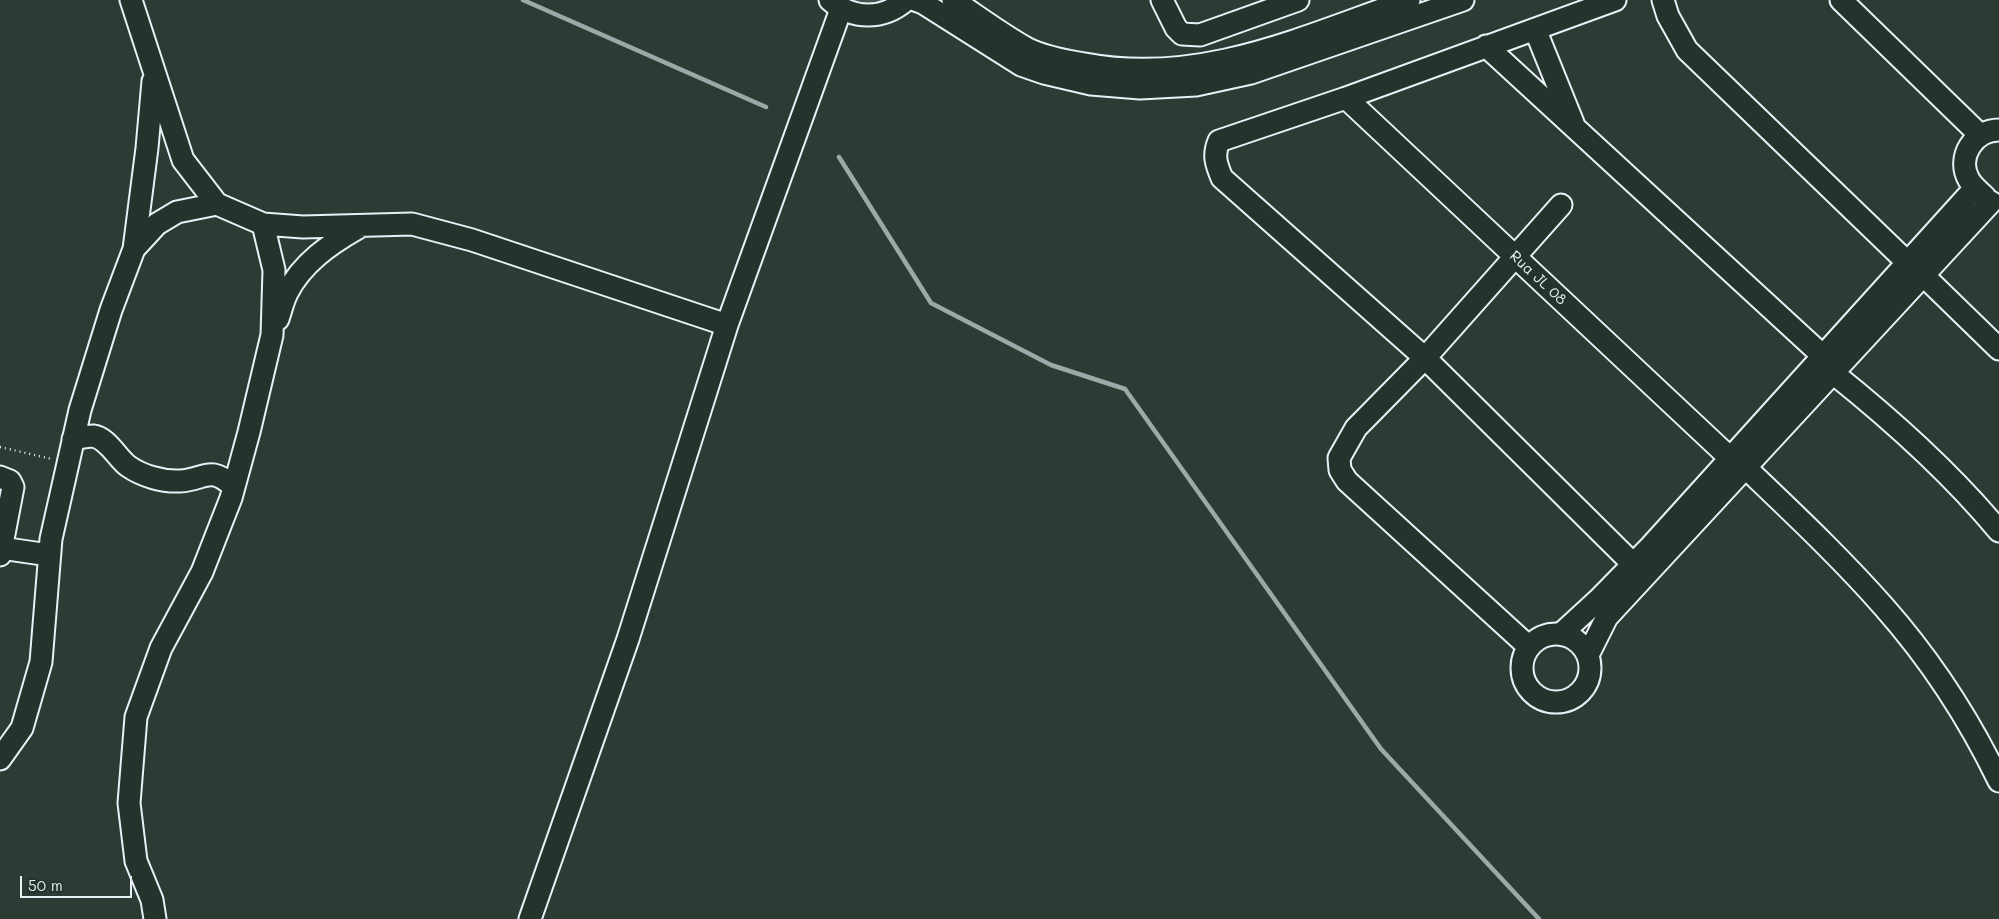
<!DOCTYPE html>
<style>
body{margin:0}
#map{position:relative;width:1999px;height:919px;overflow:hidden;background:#2e3b35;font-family:Mali,sans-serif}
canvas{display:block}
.scale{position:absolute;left:20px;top:876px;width:112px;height:22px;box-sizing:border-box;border:2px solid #e8f1f8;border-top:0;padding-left:6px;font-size:15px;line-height:18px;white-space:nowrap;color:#e8f1f8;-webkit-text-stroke:4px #26332d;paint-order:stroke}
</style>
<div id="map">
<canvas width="1999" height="919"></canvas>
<div class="scale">50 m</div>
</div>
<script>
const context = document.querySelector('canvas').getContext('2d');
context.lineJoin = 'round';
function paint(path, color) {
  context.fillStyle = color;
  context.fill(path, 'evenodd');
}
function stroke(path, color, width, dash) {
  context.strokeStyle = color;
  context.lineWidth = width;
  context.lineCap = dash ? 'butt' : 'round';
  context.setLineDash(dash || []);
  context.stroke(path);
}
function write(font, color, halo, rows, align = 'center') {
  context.font = font + ' Mali,sans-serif';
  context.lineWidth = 4;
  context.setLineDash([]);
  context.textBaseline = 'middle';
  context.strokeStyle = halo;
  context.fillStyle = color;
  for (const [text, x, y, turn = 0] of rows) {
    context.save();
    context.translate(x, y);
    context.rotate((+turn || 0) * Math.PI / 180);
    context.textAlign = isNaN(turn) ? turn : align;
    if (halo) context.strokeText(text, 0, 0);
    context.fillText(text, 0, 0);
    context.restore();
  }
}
const green = new Path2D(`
 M848,0H887C874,6 861,6 848,0Z`);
const stream = new Path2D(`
 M523,0L766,107
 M839,157L931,303L1051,365L1125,389L1381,749L1539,919`);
const path = new Path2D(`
 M0,447L52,459`);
const minor = new Path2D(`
 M131,0L183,160L217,204L263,224L303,227L412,224L472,240L727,325
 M830,0C853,20 883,20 906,0
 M915,0L923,3L1021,65L1044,73L1091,84L1140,88L1196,85L1251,73L1463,0
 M953,0C977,16 1001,34 1026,48C1043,57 1066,61 1085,64C1200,86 1302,37 1409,0
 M1162,0L1176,28L1182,34L1200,35L1298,0
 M1615,0L1346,98L1219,141C1213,155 1216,164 1222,178L1425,358L1633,564
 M1663,0L1668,16L1687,50L1908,263
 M1841,0L1980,135
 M1535,29L1573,123
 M1486,46L1823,356
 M1346,98L1730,458
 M1985,197C1980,192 1973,187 1969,180C1956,157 1974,130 1999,130
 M134,249L147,148L153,81
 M1924,276L1999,349
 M278,319C281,310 283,301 287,293C302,263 330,244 358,228
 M1833,373C1893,421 1950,472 1999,531
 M73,439C79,438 87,436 93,436C108,438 117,458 128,466C142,476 163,482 180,481C205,480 209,464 234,487
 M1745,467C1793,513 1841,558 1884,607C1930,659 1969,719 1999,781
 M0,477L10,481L13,487L0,555
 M1,548L49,555
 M1522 668a34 34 0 1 1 68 0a34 34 0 1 1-68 0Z
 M1561,634L1598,600L1651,546L1975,188
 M1529,647L1347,481L1340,470L1339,458L1356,428L1425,358L1561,205
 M1588,655L1607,617L1991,202
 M0,759L22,728L41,662L51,539L80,410L111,310L134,249L157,224L177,212L217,204
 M155,919L152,900L136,861L129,803L136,717L161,648L202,572L231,498L249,432L272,335L274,270L263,224
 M530,919L628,639L727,325L841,9`);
const streetNames = [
 ["Rua JL 08",1538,278,43]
];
paint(green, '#45524e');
stroke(stream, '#9da8a9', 4.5);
stroke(minor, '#e8f1f8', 25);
stroke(path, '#e8f1f8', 2.5, [1, 4]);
stroke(minor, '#26332d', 21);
write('15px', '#e8f1f8', '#26332d', streetNames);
</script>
